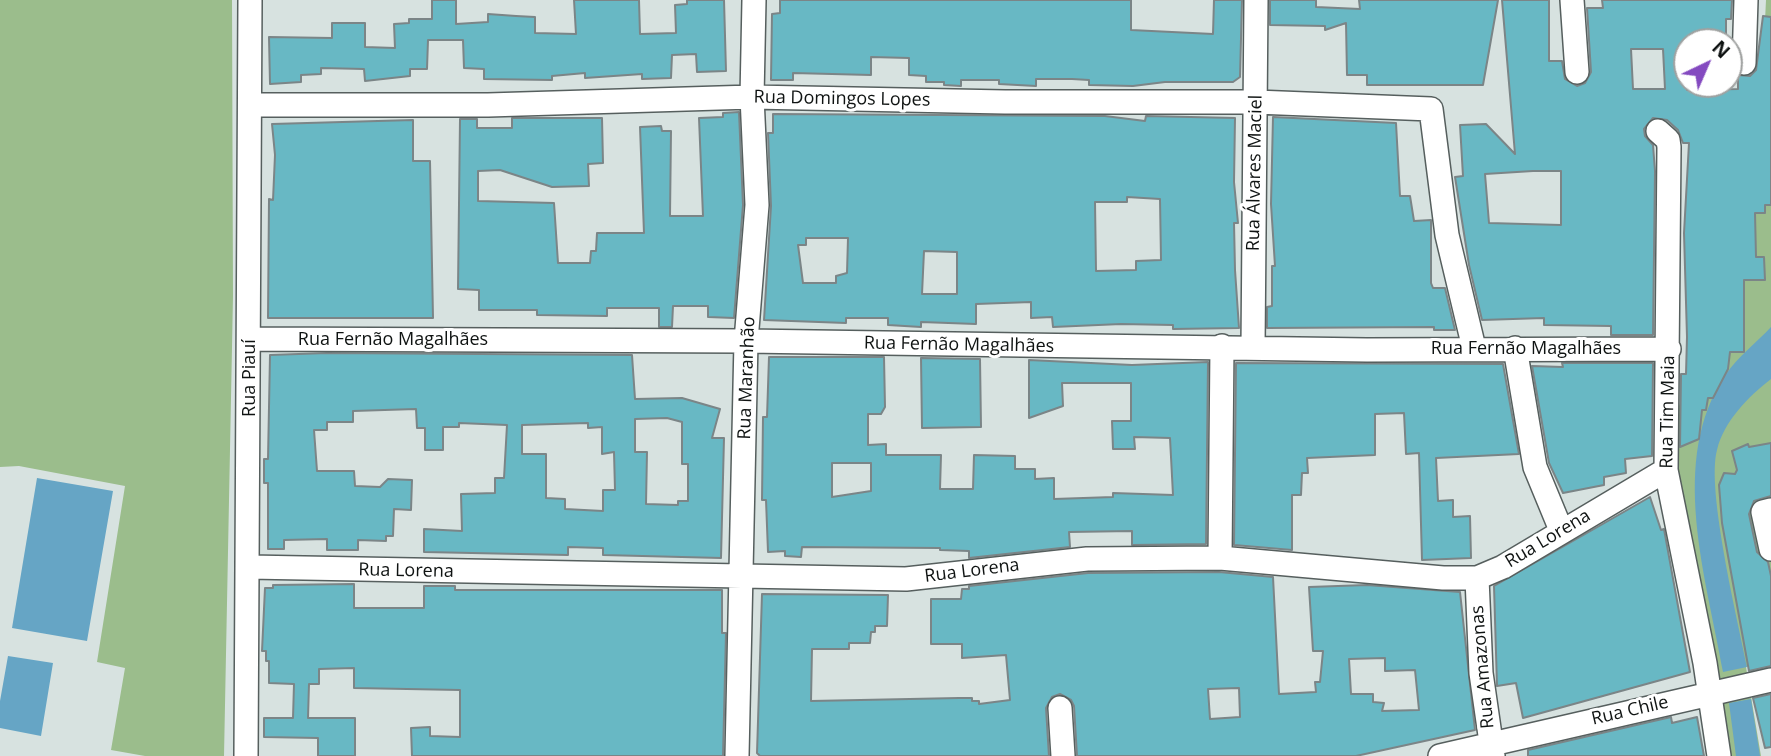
<!DOCTYPE html>
<meta charset="utf-8">
<style>
body{margin:0}
#map{position:relative;width:1771px;height:756px;overflow:hidden;background:#d7e2e0;font-family:"Open Sans",sans-serif}
canvas{display:block}
.north{position:absolute;left:1673px;top:28px;width:70px;height:70px;box-sizing:border-box;background:#fff;border:2px solid #9fa1a0;border-radius:50%;rotate:44deg;font-size:19px;font-weight:700;line-height:28px;text-align:center;color:#0f1312}
.north::after{content:'';display:block;margin:auto;width:24px;height:32px;background:#844ac0;clip-path:polygon(50% 0,100% 100%,50% 72%,0 100%)}
</style>
<div id="map">
<canvas width="1771" height="756"></canvas>
<div class="north">N</div>
</div>
<script>
const context = document.querySelector('canvas').getContext('2d');
context.lineJoin = 'round';
function paint(path, color) {
  context.fillStyle = color;
  context.fill(path, 'evenodd');
}
function stroke(path, color, width, dash) {
  context.strokeStyle = color;
  context.lineWidth = width;
  context.lineCap = dash ? 'butt' : 'round';
  context.setLineDash(dash || []);
  context.stroke(path);
}
function write(font, color, halo, rows, align = 'center') {
  context.font = font + ' "Open Sans",sans-serif';
  context.lineWidth = 6;
  context.setLineDash([]);
  context.textBaseline = 'middle';
  context.strokeStyle = halo;
  context.fillStyle = color;
  for (const [text, x, y, turn = 0] of rows) {
    context.save();
    context.translate(x, y);
    context.rotate((+turn || 0) * Math.PI / 180);
    context.textAlign = isNaN(turn) ? turn : align;
    if (halo) context.strokeText(text, 0, 0);
    context.fillText(text, 0, 0);
    context.restore();
  }
}
const green = new Path2D(`
 M0,0H232L233,296L224,756H145L111,750L125,668L97,662L125,486L19,466L0,467Z
 M1766,0H1771V661L1746,667L1761,756H1712L1665,529L1661,482L1662,458L1758,165Z`);
const water = new Path2D(`
 M1771,327V379C1748,397 1724,421 1717,450C1706,490 1738,621 1747,667L1723,672C1707,579 1667,460 1726,374C1738,357 1757,342 1771,327Z
 M37,478L113,491L87,641L12,628Z
 M8,656L53,663L41,736L0,728V701Z
 M1751,699L1760,756H1736L1729,703Z`);
const building = new Path2D(`
 M432,0H456V24L488,22V14L516,16L535,17V33L576,34L574,0H639L640,34L676,33L675,5L687,4V0H724L726,71L697,72L696,54L672,55L671,78L642,79V74L585,78V73L552,76V80L484,79V69L464,68L463,40H428L427,69H410V76L365,81L364,69L321,68V74L301,75V82L270,84L269,37L332,38V23H365V47L395,48L394,24L409,23V19H432Z
 M780,0H1131V30L1213,34L1214,0H1242L1240,77L1233,82H1165L1133,86L1089,85V80L1072,79H1036V86L999,84V80H961V86L944,85V82H926V76L909,75V58L871,57V75L793,73V80H771L772,14L780,13Z
 M1270,0H1316V7L1360,9L1359,0H1498L1483,85H1367V75H1347L1346,23L1325,30V26L1270,25Z
 M1502,0H1549V61H1562L1565,79L1577,86L1585,83L1591,72L1587,8H1603L1602,0H1732L1731,19H1726V37L1687,38V90L1738,89V75L1750,76L1756,70L1763,16L1771,17V205H1765V213H1755L1756,257H1764L1765,280H1744V352H1730L1728,369L1713,398H1708L1706,410H1702L1699,439L1680,447L1681,374H1686L1687,337L1684,233L1689,143H1683L1678,130L1667,120L1653,118L1644,129L1645,136L1653,145L1655,171L1653,335H1611V326L1544,325V318L1482,320L1469,265L1455,177L1463,176L1460,125L1486,124L1515,154ZM1631,49H1663L1665,89H1633ZM1533,171H1561V225L1489,223L1485,174Z
 M739,112L743,205L734,318L708,317V306H673L672,327H659V308H607V316L537,315V310H479V290L458,289L460,119H477V128H512V118H602L603,163L588,164L589,186L552,187L500,170L478,171V201L554,203L558,263H590L591,251H596L597,233H644L640,127L661,126L662,131H671L670,216H703L699,118L723,117V113Z
 M773,114L1105,116L1145,121L1146,116L1235,118L1234,182L1238,223H1234L1235,270L1239,328L1173,329V325L1121,324L1053,327L1052,317L1031,318V302L976,304V324L921,322V327L888,325V318H846V323L764,320L771,206L768,133H773ZM1127,197L1160,199L1161,260L1136,261V270L1096,271L1095,202H1127ZM806,238H848L847,273L836,276V283H803L798,245H806ZM924,251L957,252V294H922Z
 M1273,117L1396,123L1400,196H1410L1414,221L1431,220V283L1433,288H1445L1455,330H1434V327L1267,328V307L1272,306V266H1275L1271,204Z
 M413,120V161H430L433,318H268L269,199L273,200L275,155L272,124Z
 M327,353L632,355L635,399L682,398L720,409L712,438H724L721,558L603,555V548L568,547V555L424,552V529L462,531L461,494L495,493V478H504L507,425L459,423V427H443V450H425V428H417L416,409L353,411V422H327V430H314L317,471H354L355,486L380,487L388,479L412,480L411,510L394,509L393,536H386V541L358,540V550H327V539L284,540V549H268V483H264V459H268L270,355ZM667,418L682,422V464H688V501H678V505L646,504L647,452H635V419ZM588,423V428L602,427V454L614,452L615,490H603V511L565,509V499L546,498V454H522V425Z
 M769,357H884L885,407L881,414H868V445L886,444V455H941L940,489H973L974,455L1015,456V469H1035V479L1054,478V499L1113,497V493L1173,495L1170,438L1134,437L1135,449H1113L1112,421H1131V383H1062L1063,406L1029,418V360L1132,365L1208,362L1206,544L1132,545V531L1069,532L1070,547L969,558V551L940,550V548L802,547L801,557L785,556V551L768,552L766,500H762L763,417H767ZM832,463H871V491L832,497Z
 M921,358L980,359L981,427L922,428Z
 M1236,363L1503,364L1519,454L1436,458L1438,501L1453,500V517L1470,516L1471,558L1422,560L1419,453L1406,454L1404,413L1375,414V455L1307,458L1308,473H1302L1301,495H1292V550L1234,545Z
 M1562,363H1653L1652,456L1625,459L1626,473L1604,477V485L1563,493L1549,463L1532,366L1563,367Z
 M1771,443V496L1754,501L1749,514L1757,552L1768,562L1771,576V666L1749,671L1722,523L1719,485L1724,473L1735,474L1737,470L1732,451L1748,444L1749,447Z
 M1650,497L1661,530L1664,529L1690,672L1523,718L1516,683L1497,686L1494,586Z
 M1219,572L1273,577L1279,694L1316,692L1315,682H1320L1323,651H1313L1309,587L1367,585L1460,592L1475,730L1356,756H1077L1074,706L1071,700L1060,694L1052,697L1046,708L1049,756H760L757,753L762,594L888,595L887,626H875V632H871L870,643H849V649H812L811,701L959,698H972V701H979V704L1010,700L1006,655L962,658V644H931V599H961L962,589H969V586L1088,573ZM1385,658V671L1415,670L1419,710L1382,711L1384,703L1373,702V694H1351L1349,659ZM1239,688L1240,717L1210,719L1208,689Z
 M354,584V608H424V586H455V590H722V633H726L723,756H412L411,728L430,727V736L460,737V690L354,688V668L319,669V684H309L308,718H355V756H318V738L264,737V718H293L294,684L269,683V661H266V651H262L265,588H273V585Z
 M1771,694V747L1765,748L1753,698Z
 M1671,717L1672,723L1697,717L1704,756H1528V750Z`);
const minor = new Path2D(`
 M1572,0L1577,72
 M1744,63L1746,0
 M252,105H488L752,97L1005,102H1256L1431,109L1447,235L1474,348
 M1658,131L1668,140L1669,147L1666,470L1705,663L1719,756
 M250,339L746,341L1367,350L1669,349
 M1253,347L1256,0
 M1515,348L1535,467L1561,530
 M1771,510L1763,512L1771,549
 M1220,558L1222,346
 M249,567L906,579L1087,559L1220,558L1443,578H1477L1503,567L1666,470
 M1477,578L1481,673L1493,756
 M1060,708L1063,756
 M246,756L250,0
 M737,756L746,341L757,205L752,97L754,0
 M1440,756L1771,680`);
const streetNames = [
 ["Rua Domingos Lopes",842,99,1],
 ["Rua Álvares Maciel",1255,173,-89],
 ["Rua Fernão Magalhães",393,340],
 ["Rua Fernão Magalhães",959,345,1],
 ["Rua Fernão Magalhães",1526,349],
 ["Rua Piauí",250,378,-90],
 ["Rua Maranhão",747,378,-88],
 ["Rua Tim Maia",1668,412,-89],
 ["Rua Lorena",1548,539,-31],
 ["Rua Lorena",406,571,1],
 ["Rua Lorena",972,571,-7],
 ["Rua Amazonas",1483,667,-95],
 ["Rua Chile",1630,711,-13]
];
paint(green, '#9bbd8c');
paint(water, '#66a5c5');
paint(building, '#68b8c4');
stroke(building, '#7b8587', 2);
stroke(minor, '#565f5e', 26);
stroke(minor, '#fff', 23);
write('18px', '#0f1312', '#fff', streetNames);
</script>
